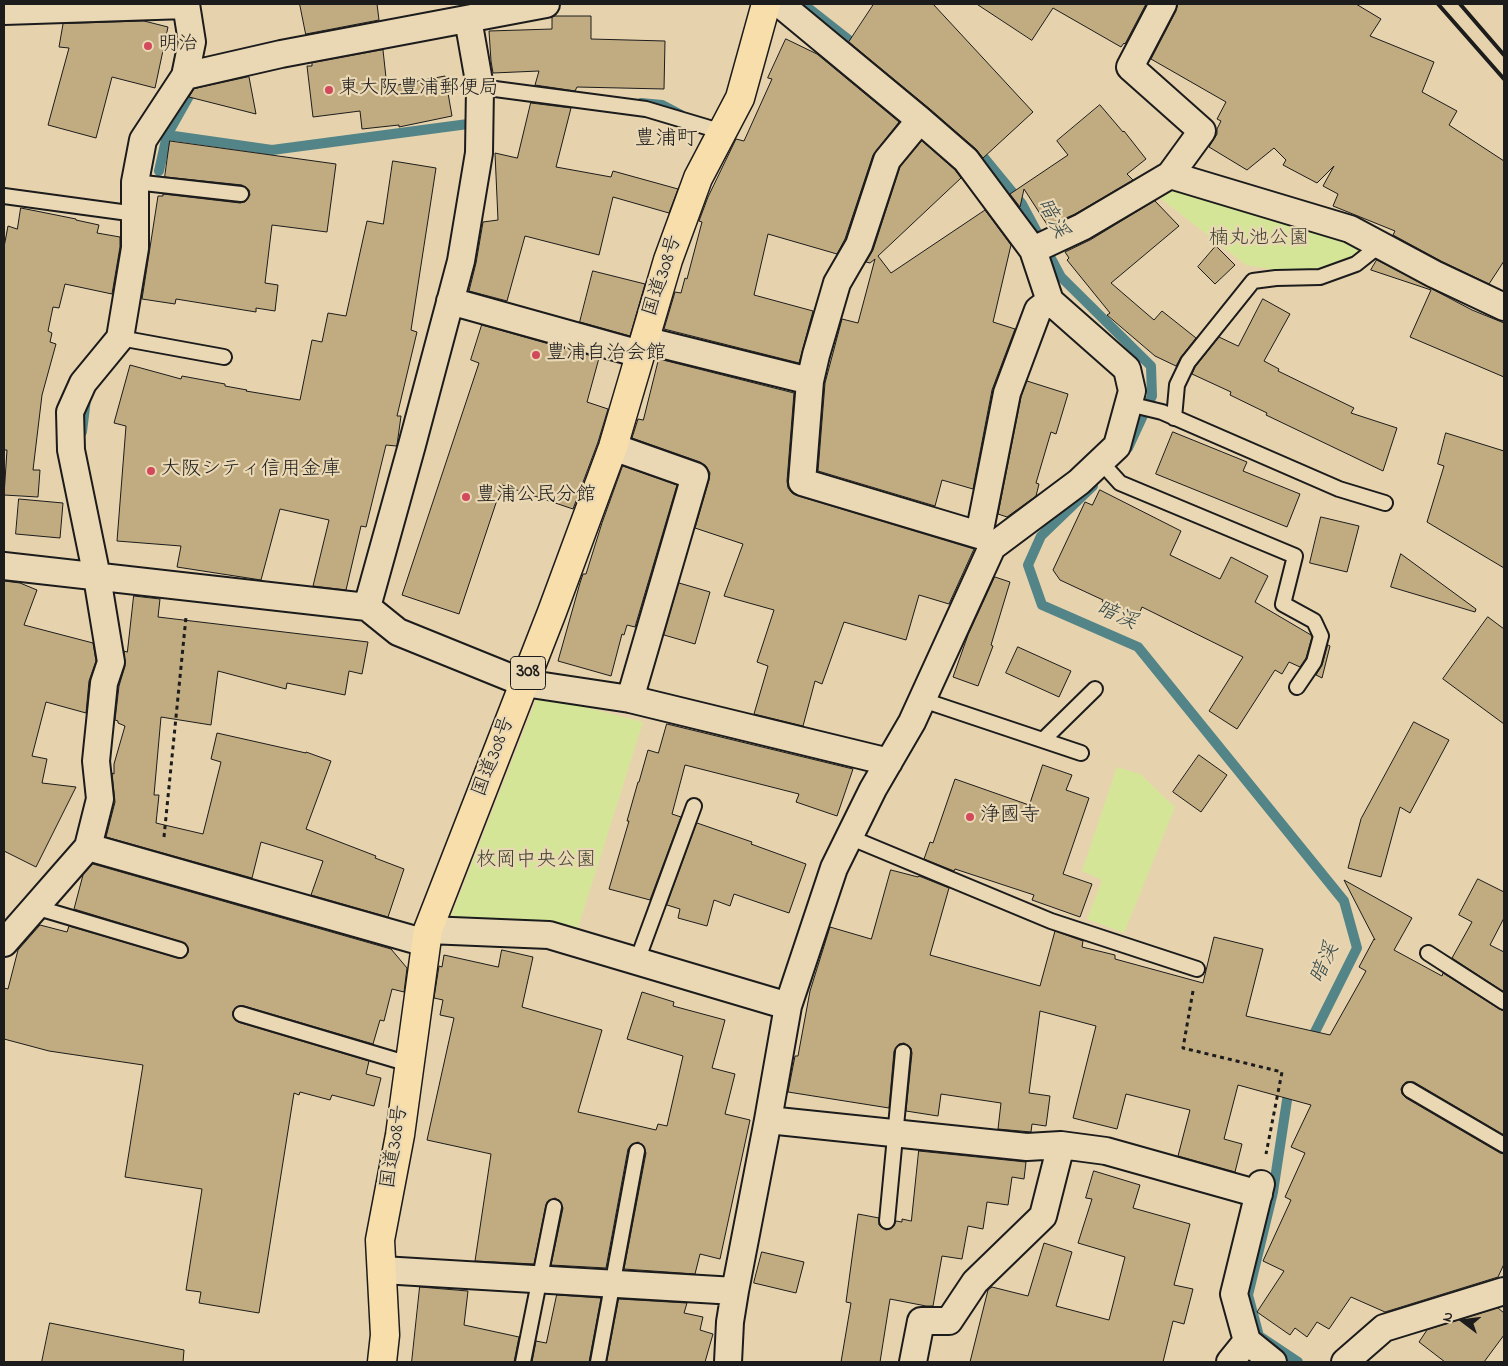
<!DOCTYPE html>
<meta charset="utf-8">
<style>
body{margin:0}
#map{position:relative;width:1508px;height:1366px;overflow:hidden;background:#e6d3ad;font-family:"Indie Flower",sans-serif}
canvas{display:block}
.frame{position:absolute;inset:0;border:5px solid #1c1c1c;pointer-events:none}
.north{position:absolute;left:1438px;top:1296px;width:50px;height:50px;-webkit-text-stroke:4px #ead8b5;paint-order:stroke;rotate:285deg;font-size:14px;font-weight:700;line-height:20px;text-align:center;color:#1c1c1c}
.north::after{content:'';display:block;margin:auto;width:18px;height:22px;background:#1c1c1c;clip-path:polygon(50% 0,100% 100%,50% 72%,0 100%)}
</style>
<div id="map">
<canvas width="1508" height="1366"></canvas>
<div class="frame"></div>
<div class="north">N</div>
</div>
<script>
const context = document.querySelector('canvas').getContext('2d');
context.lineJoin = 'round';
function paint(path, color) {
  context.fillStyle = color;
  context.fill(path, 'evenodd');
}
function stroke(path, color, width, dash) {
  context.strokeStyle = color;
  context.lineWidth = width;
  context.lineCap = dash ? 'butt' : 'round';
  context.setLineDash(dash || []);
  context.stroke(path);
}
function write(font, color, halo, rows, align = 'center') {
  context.font = font + ' "Indie Flower","Klee One",sans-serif';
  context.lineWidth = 4.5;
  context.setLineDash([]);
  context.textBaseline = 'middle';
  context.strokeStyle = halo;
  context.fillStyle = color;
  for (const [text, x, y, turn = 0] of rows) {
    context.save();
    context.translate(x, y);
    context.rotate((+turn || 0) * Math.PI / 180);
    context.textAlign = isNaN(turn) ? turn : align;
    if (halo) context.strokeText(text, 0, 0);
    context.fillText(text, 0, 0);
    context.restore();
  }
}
const green = new Path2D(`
 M1184,189L1367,245L1366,250L1336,265L1290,272L1246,265L1155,194Z
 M538,695L643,722L577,931L450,919Z
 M1117,767L1140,774L1175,807L1124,933L1087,919L1102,880L1082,871Z`);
const stream = new Path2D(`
 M803,4L859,48
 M641,103L662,105L681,115
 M167,135L272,150L468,124L475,117
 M976,148L1022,204L1061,277L1151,366L1152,396L1128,448
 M159,171L167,135L193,89
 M82,432L86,399
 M1093,486L1041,536L1028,565L1042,605L1138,647L1344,901L1357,948L1310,1042
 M1289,1087L1273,1192L1248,1295L1259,1336L1298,1362`);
const building = new Path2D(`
 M300,4H377L379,20L306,34Z
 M874,4H933L1033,112L983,158L976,149L930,109L849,42Z
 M977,4H1146L1125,44L1124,43L1121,47L1053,8L1032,40Z
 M1178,4H1356L1381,19L1370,36L1434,62L1422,92L1457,111L1449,125L1504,161V261L1489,284L1441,261L1393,235L1395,231L1333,206L1338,194L1323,186L1334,166L1317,183L1283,165L1286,160L1274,148L1247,170L1209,147L1217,134V129L1221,121L1217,119L1226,102L1151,59L1176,11Z
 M554,16H591V39L665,41L664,89L577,87L575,91L535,85L539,71L493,73L491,61L489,31L552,29V17Z
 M144,21L168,27L155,88L112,77L96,138L48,125L69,48L59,47L63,24Z
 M786,39L817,54L899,122L873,155L845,239L837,254L768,234L754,295L813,311L799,363L664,329L675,292L681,293L685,278L687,279L702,222L699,221L708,197L736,139L744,141L772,79L768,78Z
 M383,50L387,87L445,76L452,116L399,127V125L362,129L360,111L313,117L307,66H312V63Z
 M249,77L256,114L189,97L194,89Z
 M531,103L571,108L556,167L611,177L613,171L678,189L669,213L613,197L599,255L525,236L507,301L469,291L476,263L483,222L498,220L495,153L517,158Z
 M1100,105L1123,132L1124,131L1146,159L1127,174L1133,180L1075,214L1048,226L1024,189L1020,207L1010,194L1068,155L1057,141Z
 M170,141L336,164L327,232L272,225L265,283L278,285L275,311L256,308V312L176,299L175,304L142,299L158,196H163V194L240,203L245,202L250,195L249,190L242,185L165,177Z
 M922,141L955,170L961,178L878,256L891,273L985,210L1011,245L993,322L1015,329L992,390L973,489L942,480L935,506L818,471L825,383L842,319L858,323L875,259L870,263L866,262L873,250L900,167Z
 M393,161L436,168L411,330L417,332L397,416H401L397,445L396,446L386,445L366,527L361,526L346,590L313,586L329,520L280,509L261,580L177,567L181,546L117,541L126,426L114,423L130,365L181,379L182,376L225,384V386L247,390L246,391L300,400L312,340L322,342L328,313L346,316L367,221L383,224Z
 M1155,201L1179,226L1111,283L1154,320L1162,311L1196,338L1181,357L1176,366L1155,356L1107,315L1110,313L1067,260L1069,258L1065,252L1090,240Z
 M21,208L76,219V220L99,225L97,233L120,237V247L112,294L65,284L59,308L53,307L48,331L52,333L50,342L56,344L42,395L33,470H40L38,497L4,495L7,450H4V247L8,226L17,229Z
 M1216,246L1235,265L1215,284L1198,267Z
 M1377,260L1472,310L1504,323V377L1410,337L1431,290L1371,270Z
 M593,271L645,284L630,336L580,322Z
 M1263,299L1290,314L1264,361L1279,369L1278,371L1354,408L1351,413L1397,428L1383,471L1266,415L1267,413L1230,395L1231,392L1192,374L1195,367L1219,337L1238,346Z
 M482,325L599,358L587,402L608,409L598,442L573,509L502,485L459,614L402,595L479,363L471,360Z
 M659,359L794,393L787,481L788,488L792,493L798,496L974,549L949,604L919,595L906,640L844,622L822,684L815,681L803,726L754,714L768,666L757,662L774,610L724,596L743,544L695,528L709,480L710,473L706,466L700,462L632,438L638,419L643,420Z
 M1027,381L1068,394L1056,434L1051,432L1036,483L1039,484L1036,496L1007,517L998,514L1021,397Z
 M1173,432L1247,462L1243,471L1300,494L1287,527L1156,474Z
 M1446,433L1504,451V568L1427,522L1444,466L1438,464Z
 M623,466L677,485L635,627L627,625L624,635L622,634L611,676L558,661L580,583L583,574H586L602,523Z
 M1100,490L1181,531L1170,555L1220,579L1231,557L1268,576L1255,602L1311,635L1312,637L1306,658L1300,667L1289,662L1282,674L1275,670L1237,729L1209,711L1243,657L1142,607L1137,619L1102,602L1103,600L1060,580L1053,570L1085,502L1092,505Z
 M19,499L63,503L60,538L16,534Z
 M1321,517L1359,526L1347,572L1310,563Z
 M1401,554L1476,609L1475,612L1391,587Z
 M995,577L1010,582L991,645L993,646L978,686L953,677L968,635Z
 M4,581L20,583L37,590L24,625L93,643L96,661L89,681L86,713L46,702L32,756L47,759L42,783L76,787L36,867L4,851Z
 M679,583L710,592L695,644L664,635Z
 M134,596L160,599L158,617L368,642L362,674L349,671L345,695L287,683L286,689L218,671L211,725L161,717L154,795H159L156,823L203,834L221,762L211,759L217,733L306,753V752L331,761L306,829L376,856L375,858L404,869L388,917L311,895L323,861L261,842L252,878L106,837L115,802L112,773L114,774V764L125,726L118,723V721L115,720L119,686L125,666L124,651L127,652Z
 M1488,617L1504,629V724L1443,679Z
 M1328,645L1330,646L1322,678L1316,675L1322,665Z
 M1018,647L1071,671L1059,697L1006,673Z
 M1414,722L1449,740L1410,813L1400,807L1381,877L1348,868L1361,819Z
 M667,724L853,769L837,816L796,802L799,794L685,765L672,814L681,817L650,900L609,889L629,821H627L638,782H639L648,750L658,753Z
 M1199,755L1227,775L1201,812L1173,792Z
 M1043,765L1072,775L1066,790L1089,798L1063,874L1092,884L1080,917L1032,900L1034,895L955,869L954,871L924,859L930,842L933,843L955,779L1029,805Z
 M697,823L752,842L751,844L806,864L789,913L734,894L730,906L714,900L707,926L678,918L680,909L667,905Z
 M93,864L391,949L407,968L404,992L392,989L384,1021L380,1020L373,1044L244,1006H239L233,1011V1016L238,1022L369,1061L366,1074L381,1078L374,1106L332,1095L330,1100L300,1092L299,1095L294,1093L259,1313L199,1303L201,1292L186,1290L202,1189L125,1177L143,1065L49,1051L4,1039V988L8,989L18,950L40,925L67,932L69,926L178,958H182L188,953V948L182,942L74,909L83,875Z
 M891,870L918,877L919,876L949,888L930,955L1040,986L1055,931L1083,941L1082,947L1115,955V959L1203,983L1214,937L1263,949L1246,1016L1330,1035L1366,971L1359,967L1374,939L1375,940L1344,880L1412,918L1394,950L1442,976L1443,973L1499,1009L1504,1011V1135L1414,1082H1406L1403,1085L1401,1089L1402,1094L1406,1098L1500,1153L1504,1154V1264L1498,1277L1385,1312L1351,1297L1329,1329L1317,1322L1307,1337L1295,1328L1290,1335L1257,1312L1284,1271L1263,1261L1291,1200L1285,1197L1305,1153L1291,1147L1311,1105L1238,1085L1224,1139L1242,1144L1235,1172L1178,1156L1190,1110L1126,1094L1117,1129L1073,1118L1096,1026L1040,1011L1029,1093L1050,1096L1046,1126L1032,1124L1031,1132L998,1129L1001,1103L941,1094L938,1116L906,1111L912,1053L911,1048L904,1043L899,1044L894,1051L889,1108L788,1092L795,1056H798L810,991L830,927L871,939Z
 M1478,879L1504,892V918L1490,945L1504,952V992L1452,958L1472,922L1459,915Z
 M502,950L533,957L522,1007L602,1030L578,1112L656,1130L658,1124L667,1126L683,1056L627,1039L642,992L674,1002L673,1006L725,1020L712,1068L735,1074L725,1114L750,1120L720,1259L700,1254L695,1274L624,1269L646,1153L643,1145L638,1142L631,1145L628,1149L606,1268L551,1265L563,1208L560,1201L555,1198L548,1201L546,1205L534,1264L475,1261L491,1154L427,1140L454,1018L440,1015L443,1000L434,998L439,966L442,967L444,955L498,967Z
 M919,1151L1026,1162L1024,1179L1012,1177L1008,1205L987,1202L983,1229L968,1226L962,1259L942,1256L933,1306H926L890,1299L880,1362H841L851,1303L846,1302L858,1214L879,1218V1225L886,1230L890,1229L894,1226L896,1221L902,1222V1219L911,1221Z
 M1094,1171L1140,1185L1133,1208L1190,1224L1174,1285L1193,1289L1184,1324L1173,1321L1163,1362H970L988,1290L992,1287L1028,1296L1044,1243L1072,1252L1056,1306L1109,1320L1125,1257L1078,1243L1092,1199L1086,1198Z
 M762,1252L804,1262L796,1293L754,1283Z
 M420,1287L468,1291L464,1325L519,1337L514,1362H412Z
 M557,1295L601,1298L589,1362H532L536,1341L546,1343Z
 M619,1299L687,1303L684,1313L703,1317L700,1330L713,1334L705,1362H607Z
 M1498,1308L1504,1313V1335L1484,1362H1445L1419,1342L1427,1330Z
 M50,1323L184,1350L183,1362H42Z`);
const path = new Path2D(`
 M164,837L186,617
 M1193,991L1183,1048L1282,1072L1266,1154`);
const lane = new Path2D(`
 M480,87L646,109L723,132
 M135,182L241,194
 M4,196L136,214
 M120,338L224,357
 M1129,404L1162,412L1339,489L1385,503
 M1174,418L1177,385L1188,362L1253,281L1276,278L1320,277L1356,264L1380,245
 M1101,462L1120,483L1295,556L1283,604L1314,621L1321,636L1314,662L1297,687
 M923,700L1081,753
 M1043,740L1095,689
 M849,837L1051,921L1197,969
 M35,907L180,950
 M1428,953L1504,1002
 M637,961L694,806
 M241,1014L409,1064
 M1410,1090L1504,1145
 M887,1221L903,1052
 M523,1362L554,1207
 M598,1362L637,1151`);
const street = new Path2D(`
 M1163,4L1130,67L1202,131L1170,175
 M4,11L186,5
 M185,76L281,54L546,4
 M920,120L887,160L859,245L837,283L816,355L810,381L802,482L979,535L1007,393L1038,310L1050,301
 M1033,250L1082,227L1170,175L1350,229L1434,274L1504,307
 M450,301L640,354
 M644,340L810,381
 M613,447L695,476L630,699
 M4,566L367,607L412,445L461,261L479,153L480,87L468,19
 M367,607L398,632L524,683L630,699L889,762
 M88,847L426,943
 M428,930L549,935L788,1006
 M4,943L88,847L100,799L96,761L104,683L111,662L97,577L71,450L70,412L83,383L120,338L135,248V182L143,140L185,76L192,42L186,4
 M768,1120L1027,1147L1061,1145L1106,1151L1259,1194
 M1261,1184L1234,1294L1247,1341L1273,1362
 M382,1270L735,1291
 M728,1362L730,1322L735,1291L768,1120L788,1006L834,868L873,789L912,722L992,547L1079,482L1117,446L1132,391L1127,369L1050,301L1033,250L966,160L920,120L780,4
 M913,1362L921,1321H949L975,1282L1043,1216L1061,1145
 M1230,1362L1247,1341
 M1345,1362L1384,1328L1504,1291`);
const highway = new Path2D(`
 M382,1362L385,1335L380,1240L400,1135L428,930L552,612L613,447L668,260L698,178L740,98L766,4`);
const rail = new Path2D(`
 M1438,4L1504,79
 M1460,4L1504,55`);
const markers = [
 [148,46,5,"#d1495b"],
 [329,90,5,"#d1495b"],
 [536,355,5,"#d1495b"],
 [151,471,5,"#d1495b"],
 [466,497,5,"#d1495b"],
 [970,817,5,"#d1495b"]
];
const shields = [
 [528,673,35]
];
const shieldNames = [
 ["308",528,673]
];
const poiNames = [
 ["明治",158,46],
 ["東大阪豊浦郵便局",339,90],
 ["豊浦自治会館",546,355],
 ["大阪シティ信用金庫",161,471],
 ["豊浦公民分館",476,497],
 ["浄國寺",980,817]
];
const parkNames = [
 ["楠丸池公園",1259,240],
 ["枚岡中央公園",536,862]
];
const streetNames = [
 ["国道308号",664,276,-72],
 ["国道308号",495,757,-69],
 ["国道308号",396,1147,-81]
];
const neighbourhoodNames = [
 ["豊浦町",666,141]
];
const waterNames = [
 ["暗渓",1051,219,61],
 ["暗渓",1116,617,23],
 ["暗渓",1326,964,-66]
];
paint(green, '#d5e598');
stroke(stream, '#538487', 10);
paint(building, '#c1ab80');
stroke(building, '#1c1c1c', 1);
stroke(lane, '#1c1c1c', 18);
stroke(street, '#1c1c1c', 30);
stroke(highway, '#1c1c1c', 31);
stroke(path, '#1c1c1c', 3, [4, 4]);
stroke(lane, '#ead8b5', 14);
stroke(street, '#ead8b5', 26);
stroke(highway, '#f8deab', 28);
stroke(rail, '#1c1c1c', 4);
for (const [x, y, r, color] of markers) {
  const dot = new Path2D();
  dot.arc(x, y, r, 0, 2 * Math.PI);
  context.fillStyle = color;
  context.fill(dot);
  stroke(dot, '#ead8b5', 2);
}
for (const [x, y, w] of shields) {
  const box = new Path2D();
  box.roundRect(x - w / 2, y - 16.5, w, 33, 4);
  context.fillStyle = '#ead8b5';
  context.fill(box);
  stroke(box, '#1c1c1c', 1);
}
write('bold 19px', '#1c1c1c', null, shieldNames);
write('20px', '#1c1c1c', '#ead8b5', poiNames, 'left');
write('20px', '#414435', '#ead8b5', parkNames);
write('20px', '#1c1c1c', '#ead8b5', streetNames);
write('21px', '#1c1c1c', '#ead8b5', neighbourhoodNames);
write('italic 21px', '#334849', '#ead8b5', waterNames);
</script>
